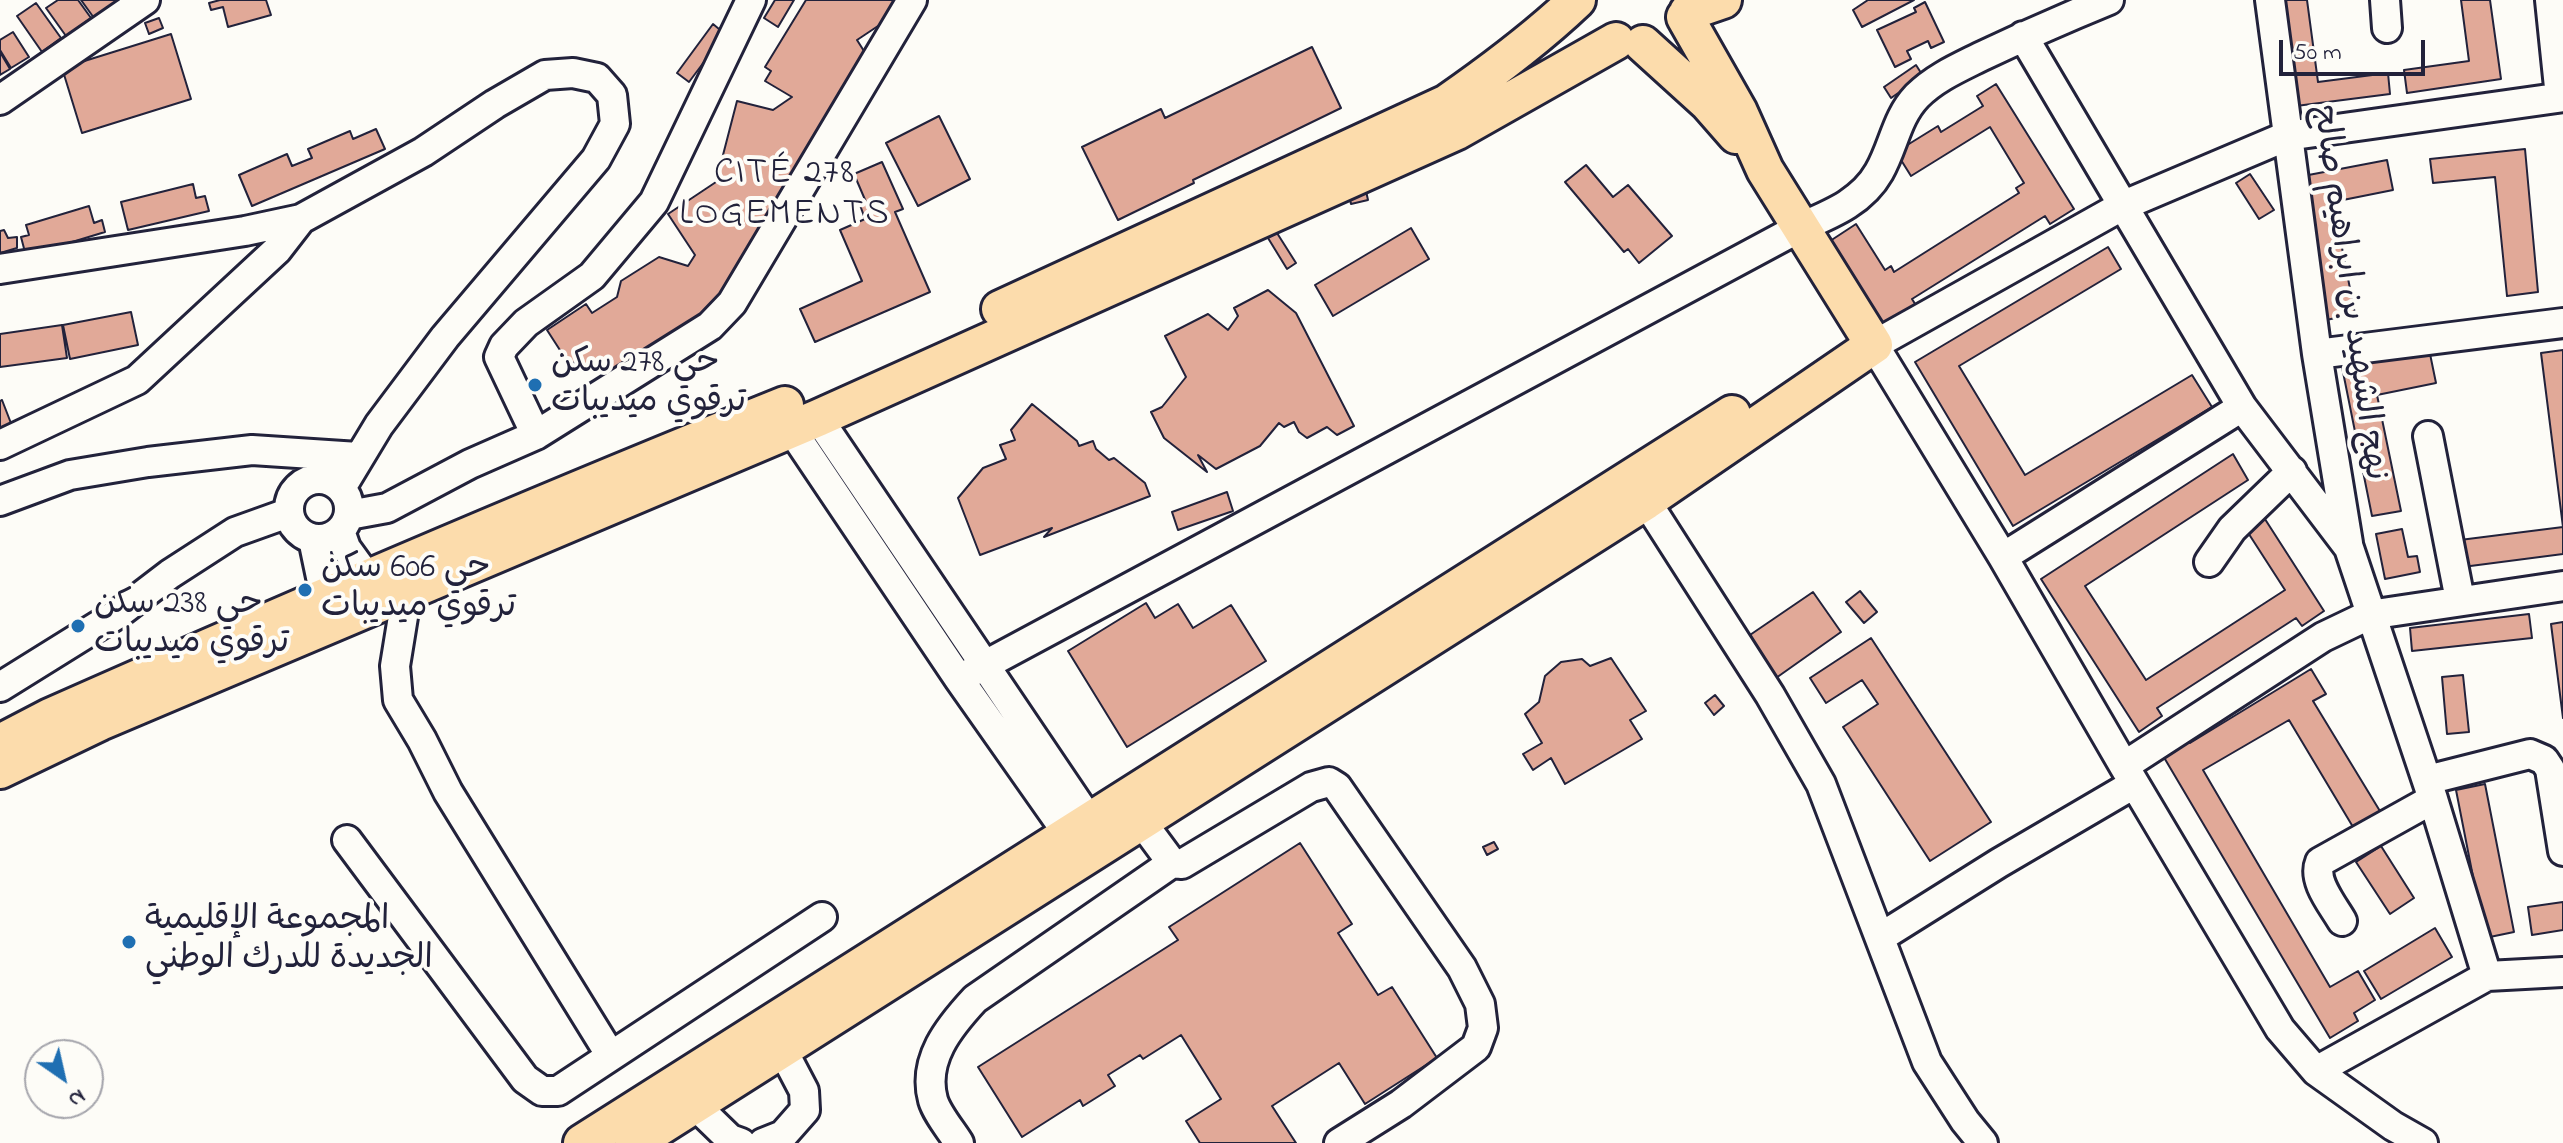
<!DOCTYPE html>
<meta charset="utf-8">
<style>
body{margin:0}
#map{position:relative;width:2563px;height:1143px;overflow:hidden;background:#fdfcf7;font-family:"Indie Flower",sans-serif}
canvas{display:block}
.north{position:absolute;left:24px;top:1039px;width:80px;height:80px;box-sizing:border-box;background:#fdfcf7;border:2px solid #a5a5ac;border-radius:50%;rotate:146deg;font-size:22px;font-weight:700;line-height:32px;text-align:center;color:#22223b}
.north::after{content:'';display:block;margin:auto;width:28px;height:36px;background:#1f6fb2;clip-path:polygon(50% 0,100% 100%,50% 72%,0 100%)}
.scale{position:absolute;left:2279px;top:40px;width:146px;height:36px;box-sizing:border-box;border:4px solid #22223b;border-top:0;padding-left:10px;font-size:24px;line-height:28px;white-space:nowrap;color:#22223b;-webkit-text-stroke:6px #fdfcf7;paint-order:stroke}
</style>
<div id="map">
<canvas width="2563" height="1143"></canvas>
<div class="north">N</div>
<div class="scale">50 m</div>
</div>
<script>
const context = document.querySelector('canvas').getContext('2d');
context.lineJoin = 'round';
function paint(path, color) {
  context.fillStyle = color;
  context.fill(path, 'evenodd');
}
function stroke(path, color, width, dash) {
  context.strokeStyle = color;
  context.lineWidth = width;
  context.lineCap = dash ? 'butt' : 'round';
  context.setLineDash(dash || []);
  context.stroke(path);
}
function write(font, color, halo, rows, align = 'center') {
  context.font = font + ' "Indie Flower","Playpen Sans Arabic",sans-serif';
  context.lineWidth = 8;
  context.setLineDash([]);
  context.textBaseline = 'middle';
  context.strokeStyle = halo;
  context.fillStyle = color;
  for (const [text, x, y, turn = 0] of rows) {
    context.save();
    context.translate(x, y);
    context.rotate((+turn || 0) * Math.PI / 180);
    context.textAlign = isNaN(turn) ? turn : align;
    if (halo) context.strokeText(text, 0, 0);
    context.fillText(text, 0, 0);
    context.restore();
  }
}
const building = new Path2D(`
 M58,0H78L91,18L66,36L46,8Z
 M81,0H120L94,18Z
 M220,0H266L271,15L228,27L223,7L211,10L209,3Z
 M775,0H794L778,27L764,18Z
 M806,0H905L896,14L857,40L869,59L723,299L613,372L567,361L547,330L586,304L592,313L617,297L621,281L659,257L688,266L695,255L668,214L716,182L737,101L773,110L792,97L765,81L771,71L765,67Z
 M1868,0H1914L1862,27L1853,10Z
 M2282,0H2307L2318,82L2388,73L2390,94L2296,106Z
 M2461,0H2490L2501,79L2407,93L2404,70L2469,61Z
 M1925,2L1944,42L1931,48L1928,41L1907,51L1911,59L1895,67L1877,30L1916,12L1914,8Z
 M36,3L61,38L42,52L17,16Z
 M159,18L163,28L149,34L145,23Z
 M713,24L725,34L689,82L677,73Z
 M13,32L29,57L11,68L0,50V40Z
 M171,34L191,99L82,133L62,68Z
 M1312,47L1341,108L1193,180L1194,183L1118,220L1082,147L1161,109L1165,118Z
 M0,52L10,69L0,75Z
 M1916,65L1923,76L1891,98L1884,87Z
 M1996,84L2074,209L2050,224L2045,216L1912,299L1917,307L1882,330L1827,243L1856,224L1885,270L1891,266L1894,272L2019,193L2016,188L2024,183L1990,127L1911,176L1896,152L1938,126L1941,132L1983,106L1977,96Z
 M939,116L970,179L918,206L886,143Z
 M376,129L385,149L252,206L239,175L287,154L292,166L312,158L308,149L350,131L353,139Z
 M2525,149L2538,292L2507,296L2495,177L2433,183L2430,159Z
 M2387,160L2393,190L2333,202L2355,314L2326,320L2298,177Z
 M882,162L903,209L895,212L930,292L815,342L800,309L862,281L840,230L865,219L860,205L866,202L854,174Z
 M1586,165L1613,197L1628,185L1672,236L1639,263L1628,249L1624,252L1565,182Z
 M2250,174L2274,210L2259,219L2236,183Z
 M193,184L196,198L205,196L209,211L128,230L121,202Z
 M1366,191L1368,200L1351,204L1349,196Z
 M89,206L94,223L102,220L105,232L26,256L21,237L29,235L26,225Z
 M1411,228L1429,259L1333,316L1315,285Z
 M4,230L8,238L17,237V248L0,253V231Z
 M1277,233L1296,263L1287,269L1268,238Z
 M2108,247L2121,269L1959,366L2025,475L2192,375L2212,407L2013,526L1915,362Z
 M1268,290L1296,313L1354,426L1337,435L1327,427L1307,438L1299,432L1294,422L1284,427L1279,423L1260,446L1216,469L1198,455L1207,472L1164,438L1151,412L1162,407L1186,377L1165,336L1208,314L1228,330L1238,316L1234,308Z
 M131,312L138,345L70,359L63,325Z
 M62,325L67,358L0,367V334Z
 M2429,349L2436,383L2377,395L2401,511L2372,516L2342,367Z
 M2563,350V554L2455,568L2452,541L2563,527L2541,353Z
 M2,400L14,431L0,436V401Z
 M1032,404L1077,441L1079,446L1093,441L1096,449L1109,460L1114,458L1145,483L1150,496L1044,537L1052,528L980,555L958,498L983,468L1006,459L1000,445L1015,440L1011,430Z
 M2233,454L2248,480L2085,586L2146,680L2285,590L2245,528L2263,516L2324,611L2302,626L2296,618L2157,708L2162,716L2139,732L2041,579Z
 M1227,492L1233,511L1178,530L1172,512Z
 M2402,529L2408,557L2417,556L2420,572L2385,579L2376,534Z
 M1860,591L1877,612L1864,623L1846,602Z
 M1813,592L1841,632L1776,678L1747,637Z
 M1146,603L1155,618L1178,604L1193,628L1231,605L1266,661L1127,747L1068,651Z
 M2529,614L2532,638L2412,651L2410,628Z
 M2563,622V718L2551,624Z
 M1871,638L1991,822L1930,861L1843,727L1878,704L1862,680L1826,703L1810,678Z
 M1611,658L1646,711L1630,720L1642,739L1565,784L1551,758L1533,770L1523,754L1542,743L1525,714L1539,702L1545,676L1561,662L1582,659L1590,666Z
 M2311,669L2326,694L2313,701L2386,821L2359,837L2289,720L2203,770L2330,987L2358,971L2375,1000L2354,1013L2358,1021L2330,1038L2159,749L2184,734L2190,743Z
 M2463,675L2469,732L2447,734L2442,677Z
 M1715,695L1724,706L1714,715L1705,703Z
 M2485,784L2514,932L2485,938L2456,790Z
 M1494,842L1498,849L1487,855L1483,847Z
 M1300,843L1352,924L1338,933L1378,995L1392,987L1437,1058L1365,1104L1339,1063L1272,1106L1296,1143H1200L1186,1121L1221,1099L1181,1035L1143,1059L1140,1055L1108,1075L1115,1086L1083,1106L1080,1100L1022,1137L978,1067L1178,940L1169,927Z
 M2381,846L2414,898L2390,914L2356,862Z
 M2563,902V930L2532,935L2528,907Z
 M2435,928L2452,957L2381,999L2364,971Z`);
const minor = new Path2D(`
 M2270,0L2317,354L2348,543
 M2385,0L2387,28
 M2550,0L2560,97
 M2023,36L2242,407L2349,548L2433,799L2487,976
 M0,100L145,0
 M0,269L245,231L301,219L423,152L495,104L545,75L573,73L597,78L612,95L615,124L596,159L445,337L379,425L341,488
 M2317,354L2563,323
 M818,418L1100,836
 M791,429L959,679L1080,851
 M536,435L499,357L504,346L526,323L592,276L654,202L751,0
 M2428,436L2460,600
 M0,445L137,380L277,250L301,219
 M289 509a30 30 0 1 1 60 0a30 30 0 1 1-60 0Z
 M1635,484L1770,695L1821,784L1927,1062L1965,1121L1983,1143
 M0,501L70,475L148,462L252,450L358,457
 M349,515L387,508L470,464L536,435L710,326L732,303L912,0
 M340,531L346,548L367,577
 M313,539L322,582L320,598
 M2003,557L2242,407
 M2209,562L2232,529L2292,471
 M407,592L395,666L398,700L422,740L448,792L611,1056
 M959,679L1801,227C1831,214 1862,202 1879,172C1894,146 1896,118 1917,96C1935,78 1958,68 1980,57C2022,37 2065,18 2109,0
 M0,687L119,613L170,574L235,532L288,513
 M2124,766L2323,637L2369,615L2563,586
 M2427,780L2530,754L2544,760L2550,769L2563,851
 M1141,821L1172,863L1182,864L1311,787L1329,782L1337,787L1462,968L1480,1004L1483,1028L1476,1047L1401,1104L1339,1143
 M347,840L525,1079L542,1091H558L822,917
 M2342,921C2333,905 2312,881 2320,862L2433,799
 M1881,937L1999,863L2134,784
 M2316,1071L2487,976L2563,972
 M695,1105L730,1139L741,1143
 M763,1143L783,1135L805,1110L804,1091L782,1049
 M959,1143C951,1130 937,1114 933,1100C922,1060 949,1027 975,999L1172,863
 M2423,1143L2393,1126L2316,1071L2280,1029L2124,766L2003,557L1874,345L2122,206L2287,136L2563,97`);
const major = new Path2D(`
 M1688,12L1723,0
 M1643,44L1708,103L1736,135
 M1000,309L1447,103C1493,71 1536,39 1577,0
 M0,743L50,717C294,609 538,504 785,405
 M0,770L100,722L818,418L1457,131L1616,41
 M582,1143L1732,414
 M634,1143L1646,501L1874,345L1765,170L1739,112L1685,17`);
const markers = [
 [535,385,8,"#1f6fb2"],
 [305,590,8,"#1f6fb2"],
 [78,626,8,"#1f6fb2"],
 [129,942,8,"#1f6fb2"]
];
const streetNames = [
 ["نهج الشهيد بن ابراهيم صالح",2347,293,82]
];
const poiNames = [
 ["حي 278 سكن",551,365],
 ["ترقوي ميديبات",551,404],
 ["حي 606 سكن",321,570],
 ["ترقوي ميديبات",321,609],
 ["حي 238 سكن",94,606],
 ["ترقوي ميديبات",94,645],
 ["المجموعة الإقليمية",145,922],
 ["الجديدة للدرك الوطني",145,961]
];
const neighbourhoodNames = [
 ["CITÉ 278",785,176],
 ["LOGEMENTS",785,217]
];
paint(building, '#e1a998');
stroke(building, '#22223b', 2);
stroke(minor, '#22223b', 34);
stroke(major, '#22223b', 42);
stroke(minor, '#fdfcf7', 28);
stroke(major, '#fcdcac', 36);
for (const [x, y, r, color] of markers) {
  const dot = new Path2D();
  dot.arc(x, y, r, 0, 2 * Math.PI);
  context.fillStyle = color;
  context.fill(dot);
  stroke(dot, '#fdfcf7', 3);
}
write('34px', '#22223b', '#fdfcf7', streetNames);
write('34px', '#22223b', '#fdfcf7', poiNames, 'left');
context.letterSpacing = '2px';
write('36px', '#22223b', '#fdfcf7', neighbourhoodNames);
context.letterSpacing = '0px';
</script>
